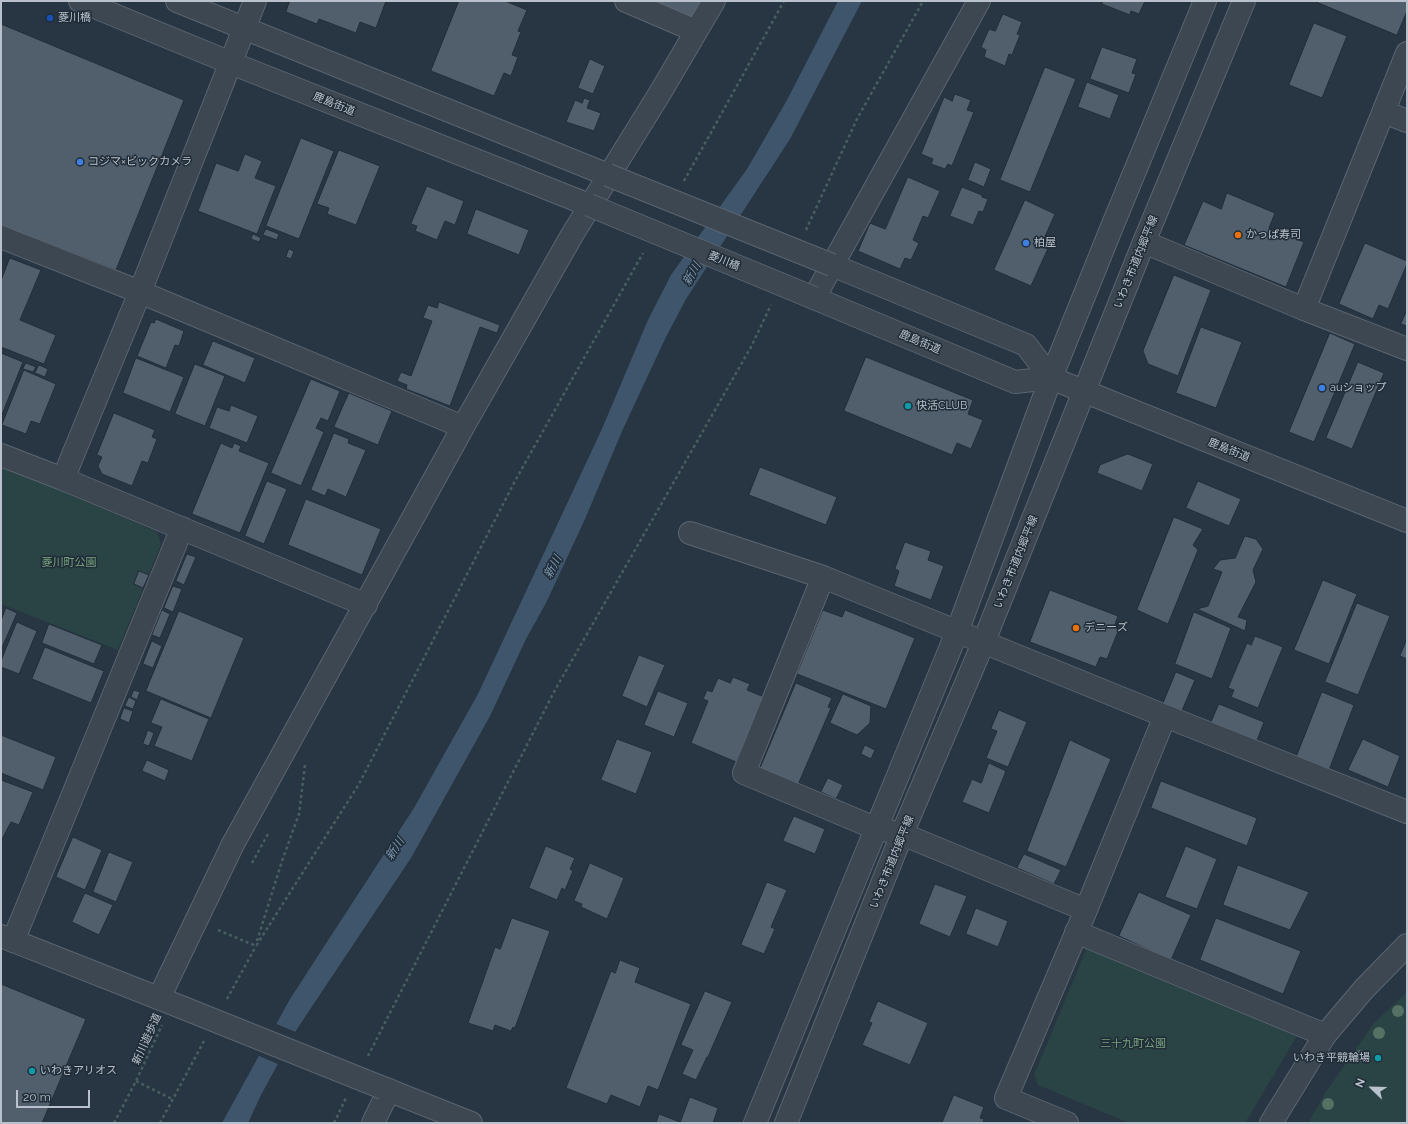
<!DOCTYPE html>
<meta charset="utf-8">
<style>
body{margin:0}
#map{position:relative;width:1408px;height:1124px;overflow:hidden;background:#283643;font-family:Raleway,sans-serif}
canvas{display:block}
.frame{position:absolute;inset:0;border:2px solid #b9c2cc;pointer-events:none}
.north{position:absolute;left:1352px;top:1068px;width:40px;height:40px;-webkit-text-stroke:3px #202d38;paint-order:stroke;rotate:293deg;font-size:11px;font-weight:700;line-height:16px;text-align:center;color:#b9c2cc}
.north::after{content:'';display:block;margin:auto;width:14px;height:18px;background:#b9c2cc;clip-path:polygon(50% 0,100% 100%,50% 72%,0 100%)}
.scale{position:absolute;left:16px;top:1090px;width:74px;height:18px;box-sizing:border-box;border:2px solid #b9c2cc;border-top:0;padding-left:5px;font-size:12px;line-height:14px;white-space:nowrap;color:#b9c2cc;-webkit-text-stroke:3px #202d38;paint-order:stroke}
</style>
<div id="map">
<canvas width="1408" height="1124"></canvas>
<div class="frame"></div>
<div class="north">N</div>
<div class="scale">20 m</div>
</div>
<script>
const context = document.querySelector('canvas').getContext('2d');
context.lineJoin = 'round';
function paint(path, color) {
  context.fillStyle = color;
  context.fill(path, 'evenodd');
}
function stroke(path, color, width, dash) {
  context.strokeStyle = color;
  context.lineWidth = width;
  context.lineCap = dash ? 'butt' : 'round';
  context.setLineDash(dash || []);
  context.stroke(path);
}
function write(font, color, halo, rows, align = 'center') {
  context.font = font + ' Raleway,"Noto Sans JP",sans-serif';
  context.lineWidth = 3;
  context.setLineDash([]);
  context.textBaseline = 'middle';
  context.strokeStyle = halo;
  context.fillStyle = color;
  for (const [text, x, y, turn = 0] of rows) {
    context.save();
    context.translate(x, y);
    context.rotate((+turn || 0) * Math.PI / 180);
    context.textAlign = isNaN(turn) ? turn : align;
    if (halo) context.strokeText(text, 0, 0);
    context.fillText(text, 0, 0);
    context.restore();
  }
}
const green = new Path2D(`
 M1,465L157,532L161,544L118,650L1,604Z
 M1088,945L1300,1031L1245,1123H1129L1038,1085L1034,1075Z
 M1407,992V1123H1308L1325,1093L1374,1023Z`);
const water = new Path2D(`
 M838,1H862L790,139L686,299L665,339L623,429L585,519L546,603L526,639L490,716L411,858L297,1029L261,1095L248,1123H222L290,999L414,808L478,694L601,431L648,320L671,275L747,169L787,100Z`);
const pier = new Path2D(`
 M274,1023L298,1033L280,1065L257,1055Z`);
const building = new Path2D(`
 M290,1H386L376,28L360,22L356,33L319,19L317,24L286,12Z
 M459,1H505L527,10L518,31L521,32L512,55L518,57L511,76L504,73L494,96L431,71Z
 M659,1H702L694,21L657,6Z
 M1103,1H1145L1139,14L1131,11L1130,15L1102,4Z
 M1314,1H1407V11L1397,35Z
 M1003,14L1022,22L1017,34L1020,35L1012,55L1009,54L1005,66L984,57L986,50L981,47L989,29L995,31Z
 M1314,23L1347,36L1322,98L1289,85Z
 M1,24L184,100L116,270L1,225Z
 M1102,47L1137,59L1132,73L1136,74L1129,93L1090,79Z
 M590,59L605,66L593,94L578,88Z
 M1045,67L1076,79L1030,192L1000,180Z
 M1087,82L1119,95L1110,119L1078,107Z
 M955,94L971,100L967,110L974,112L952,166L948,164L945,169L931,164L933,159L921,154L944,97L952,101Z
 M584,98L590,100L587,108L601,113L594,131L566,122L575,100L582,103Z
 M301,138L334,151L299,239L266,226Z
 M339,150L380,166L356,225L327,214L329,208L317,204Z
 M245,154L262,161L255,178L276,186L257,234L198,211L216,163L238,171Z
 M975,162L991,169L984,187L968,180Z
 M908,177L940,191L928,218L923,216L913,240L919,243L911,260L905,258L900,269L858,251L870,223L885,229Z
 M427,186L464,201L455,225L445,221L437,240L415,231L417,226L411,224Z
 M962,187L982,195V197L988,199L983,212L979,211L973,225L950,216Z
 M1227,193L1275,213L1269,228L1304,242L1286,287L1184,245L1203,201L1221,209Z
 M1025,200L1055,214L1043,241L1050,244L1031,286L994,270Z
 M476,209L529,230L519,255L467,234Z
 M266,229L279,234L277,240L263,235Z
 M253,234L261,238L259,242L251,239Z
 M1365,243L1407,261V264L1388,309L1379,305L1373,319L1339,304Z
 M289,249L294,251L291,259L286,257Z
 M10,258L41,270L20,320L56,335L44,364L1,347V281Z
 M1174,275L1211,290L1178,376L1148,364L1143,351Z
 M439,302L500,325L497,333L480,327L450,406L406,389L407,385L397,381L401,372L411,376L432,321L423,318L428,305L437,308Z
 M1407,310V326L1401,324Z
 M156,319L184,331L179,346L175,345L166,368L137,356L151,322L154,323Z
 M1201,327L1242,342L1216,408L1176,393Z
 M1330,333L1355,344L1314,442L1289,432Z
 M213,341L255,358L245,383L203,365Z
 M1,353L23,362L1,417Z
 M866,357L973,400L968,414L983,420L971,449L957,443L952,455L844,411Z
 M136,358L184,377L170,412L123,393Z
 M1358,362L1384,373L1352,449L1326,438Z
 M26,363L36,367L33,372L23,369Z
 M195,364L225,376L205,426L175,414Z
 M39,365L48,369L45,377L35,373Z
 M24,370L56,384L40,424L31,421L26,434L2,425Z
 M311,379L340,391L328,421L321,418L316,428L324,432L301,486L271,473Z
 M349,393L392,411L378,445L334,427Z
 M231,405L258,416L247,443L209,428L217,407L229,411Z
 M114,413L155,430L152,437L157,439L148,463L142,461L132,486L102,474L98,466L102,457L97,455Z
 M334,433L349,439L348,443L366,450L346,497L328,489L325,496L311,490Z
 M221,443L232,448L234,443L241,446L239,451L269,463L240,533L192,514Z
 M1128,454L1153,464L1142,491L1097,473L1100,465Z
 M760,467L837,497L826,525L749,495Z
 M267,481L287,489L264,544L245,536Z
 M1198,481L1241,499L1229,526L1186,508Z
 M306,499L381,529L362,575L288,545Z
 M1174,517L1203,529L1193,545L1198,550L1168,624L1137,610Z
 M1245,536L1256,539L1263,549L1253,570L1256,582L1238,617L1247,620L1245,631L1197,609L1208,606L1222,572L1213,569L1220,560L1235,558Z
 M905,542L931,551L928,560L944,566L931,600L894,586L899,571L895,569Z
 M187,554L196,557L184,585L176,581Z
 M139,571L149,575L143,588L134,584Z
 M1323,580L1357,594L1329,664L1294,650Z
 M173,586L182,589L173,612L164,608Z
 M1050,590L1118,616L1114,627L1119,629L1107,659L1100,657L1096,667L1030,642Z
 M1357,603L1390,616L1358,695L1325,682Z
 M6,608L17,613L1,650V621Z
 M162,610L170,614L160,638L152,635Z
 M823,610L842,617L845,610L915,638L886,709L797,674Z
 M179,611L244,638L211,718L146,691Z
 M1194,612L1231,628L1212,679L1175,664Z
 M17,622L37,631L19,674L1,667V661Z
 M49,624L102,645L94,664L42,643Z
 M1255,636L1283,647L1258,708L1231,697L1234,690L1228,688L1247,643L1251,645Z
 M1407,639V659L1400,656Z
 M152,641L162,646L153,668L143,664Z
 M45,647L104,671L91,703L32,679Z
 M639,655L665,665L647,707L622,696Z
 M1176,672L1195,680L1181,713L1162,706Z
 M733,677L750,684L747,690L764,697L736,762L691,743L708,701L703,699L707,690L712,692L718,678L730,683Z
 M796,683L832,698L828,707L831,708L797,787L759,771Z
 M134,690L140,692L137,700L131,697Z
 M658,691L688,703L674,737L644,725Z
 M1322,692L1354,705L1329,770L1296,758Z
 M843,694L871,706L870,723L857,735L830,723Z
 M129,697L136,701L133,709L125,706Z
 M161,699L209,719L192,761L154,746L162,727L151,723Z
 M1219,704L1264,722L1256,743L1210,725Z
 M124,708L133,711L129,723L120,719Z
 M999,710L1027,722L1008,767L986,758L997,731L991,729Z
 M148,730L154,733L149,746L143,744Z
 M1,735L56,757L43,790L1,773Z
 M617,739L652,752L636,794L601,780Z
 M1363,739L1400,756L1388,787L1348,770Z
 M1070,740L1111,759L1066,867L1027,851Z
 M865,745L875,750L871,759L861,754Z
 M147,760L169,770L165,781L142,771Z
 M989,763L1006,771L989,813L962,802L972,779L981,783Z
 M828,778L843,785L836,799L821,792Z
 M1,780L33,792L19,825L11,822L1,841Z
 M1161,781L1257,818L1247,846L1151,808Z
 M794,816L825,829L815,854L783,841Z
 M73,837L102,850L85,890L56,877Z
 M546,846L575,858L570,869L573,871L565,890L562,888L557,900L529,888Z
 M1186,846L1217,859L1197,909L1165,897Z
 M109,852L133,862L116,902L93,892Z
 M1024,854L1061,870L1054,884L1017,868Z
 M590,863L624,878L607,919L581,907L582,904L574,901Z
 M1238,865L1309,892L1290,930L1223,905Z
 M767,882L787,890L771,927L775,929L764,954L741,945Z
 M935,884L967,896L950,937L919,924Z
 M1139,892L1191,915L1171,960L1119,936Z
 M85,893L113,905L99,935L72,922Z
 M976,908L1008,921L998,947L966,934Z
 M512,918L550,931L515,1028L513,1027L511,1031L495,1025L493,1031L468,1023L495,947L500,949Z
 M1216,918L1301,951L1283,994L1200,960Z
 M620,960L640,968L635,982L691,1004L658,1090L648,1086L640,1107L611,1095L607,1104L566,1088L611,971L615,973Z
 M1,984L86,1019L42,1123H1Z
 M705,991L732,1002L708,1057H707L696,1080L682,1074L693,1050L681,1045Z
 M878,1001L928,1023L910,1065L862,1045L872,1023L869,1022Z
 M954,1095L984,1107L980,1118L984,1119L983,1123H942Z
 M690,1097L718,1108L713,1123H656L659,1114L680,1122Z`);
const path = new Path2D(`
 M684,181L784,1
 M806,230L857,119L923,1
 M252,863L268,834
 M218,930L256,946L359,784L515,481L643,253
 M257,941L282,861L299,814L305,765
 M227,999L256,946
 M368,1056L555,690L751,347L771,305
 M136,1081L172,1099
 M114,1123L136,1081L162,1025
 M160,1123L204,1041
 M334,1123L346,1098`);
const minor = new Path2D(`
 M626,1L696,31
 M1384,112L1407,121
 M1,237L140,292L463,427
 M1144,242L1304,309L1407,349
 M814,298L979,1
 M1304,309L1407,53
 M1,455L63,479L366,605
 M63,479L140,292L255,1
 M690,533L823,577L1165,716L1407,812
 M823,577L744,773L875,828L902,834L1086,910
 M1076,932L1325,1035
 M13,941L182,528
 M159,998L233,844L463,427L572,235L660,93L714,1
 M373,1123L389,1090
 M1067,1123L1006,1098L1086,910L1165,716`);
const tertiary = new Path2D(`
 M80,1L231,63L589,205
 M177,1L608,175
 M832,265L1026,345L1051,378
 M814,298L1015,382L1051,378L1407,521
 M1,936L181,1007
 M383,1088L471,1123
 M755,1123L957,632L1051,378L1109,234L1205,1
 M786,1123L902,834L984,641L1144,242L1244,1
 M1271,1123L1325,1035L1364,989L1407,945`);
const tertiaryBridge = new Path2D(`
 M608,175L832,265
 M589,205L814,298
 M181,1007L383,1088`);
const trees = [
 [1398,1011],
 [1379,1033],
 [1360,1056],
 [1328,1104]
];
const markers = [
 [50,18,4,"#1a4fb4"],
 [80,162,4,"#3f7fe0"],
 [1238,235,4,"#e8710a"],
 [1026,243,4,"#3f7fe0"],
 [1322,388,4,"#3f7fe0"],
 [908,406,4,"#0f9aa8"],
 [1076,628,4,"#e8710a"],
 [1378,1058,4,"#0f9aa8"],
 [32,1071,4,"#0f9aa8"]
];
const poiNames = [
 ["菱川橋",58,18],
 ["コジマ×ビックカメラ",88,162],
 ["かっぱ寿司",1246,235],
 ["柏屋",1034,243],
 ["auショップ",1330,388],
 ["快活CLUB",916,406],
 ["デニーズ",1084,628],
 ["いわき平競輪場",1370,1058,"right"],
 ["いわきアリオス",40,1071]
];
const streetNames = [
 ["鹿島街道",334,104,22],
 ["菱川橋",724,261,22],
 ["いわき市道内郷平線",1136,262,-68],
 ["鹿島街道",920,342,23],
 ["鹿島街道",1229,450,22],
 ["いわき市道内郷平線",1016,562,-68],
 ["いわき市道内郷平線",892,862,-68],
 ["新川遊歩道",147,1039,-66]
];
const parkNames = [
 ["菱川町公園",69,563],
 ["三十九町公園",1133,1044]
];
const waterNames = [
 ["新川",692,274,-59],
 ["新川",553,567,-62],
 ["新川",395,849,-57]
];
paint(green, '#2a4344');
paint(water, '#3e556b');
paint(pier, '#283643');
paint(building, '#515f6d');
stroke(building, '#222e3a', 1);
stroke(minor, '#5a6570', 24);
stroke(tertiary, '#5a6570', 24);
stroke(path, '#485f60', 2.5, [3, 3]);
stroke(minor, '#3c4752', 22);
stroke(tertiary, '#3c4752', 22);
stroke(tertiaryBridge, '#5a6570', 24, []);
stroke(tertiaryBridge, '#3c4752', 22);
context.fillStyle = '#547163';
for (const [x, y] of trees) {
  context.beginPath();
  context.arc(x, y, 6, 0, 2 * Math.PI);
  context.fill();
}
for (const [x, y, r, color] of markers) {
  const dot = new Path2D();
  dot.arc(x, y, r, 0, 2 * Math.PI);
  context.fillStyle = color;
  context.fill(dot);
  stroke(dot, '#202d38', 1.5);
}
write('11px', '#b9c2cc', '#202d38', poiNames, 'left');
write('11px', '#b9c2cc', '#202d38', streetNames);
write('11px', '#78a17d', '#202d38', parkNames);
write('italic 12px', '#7a96ae', '#202d38', waterNames);
</script>
